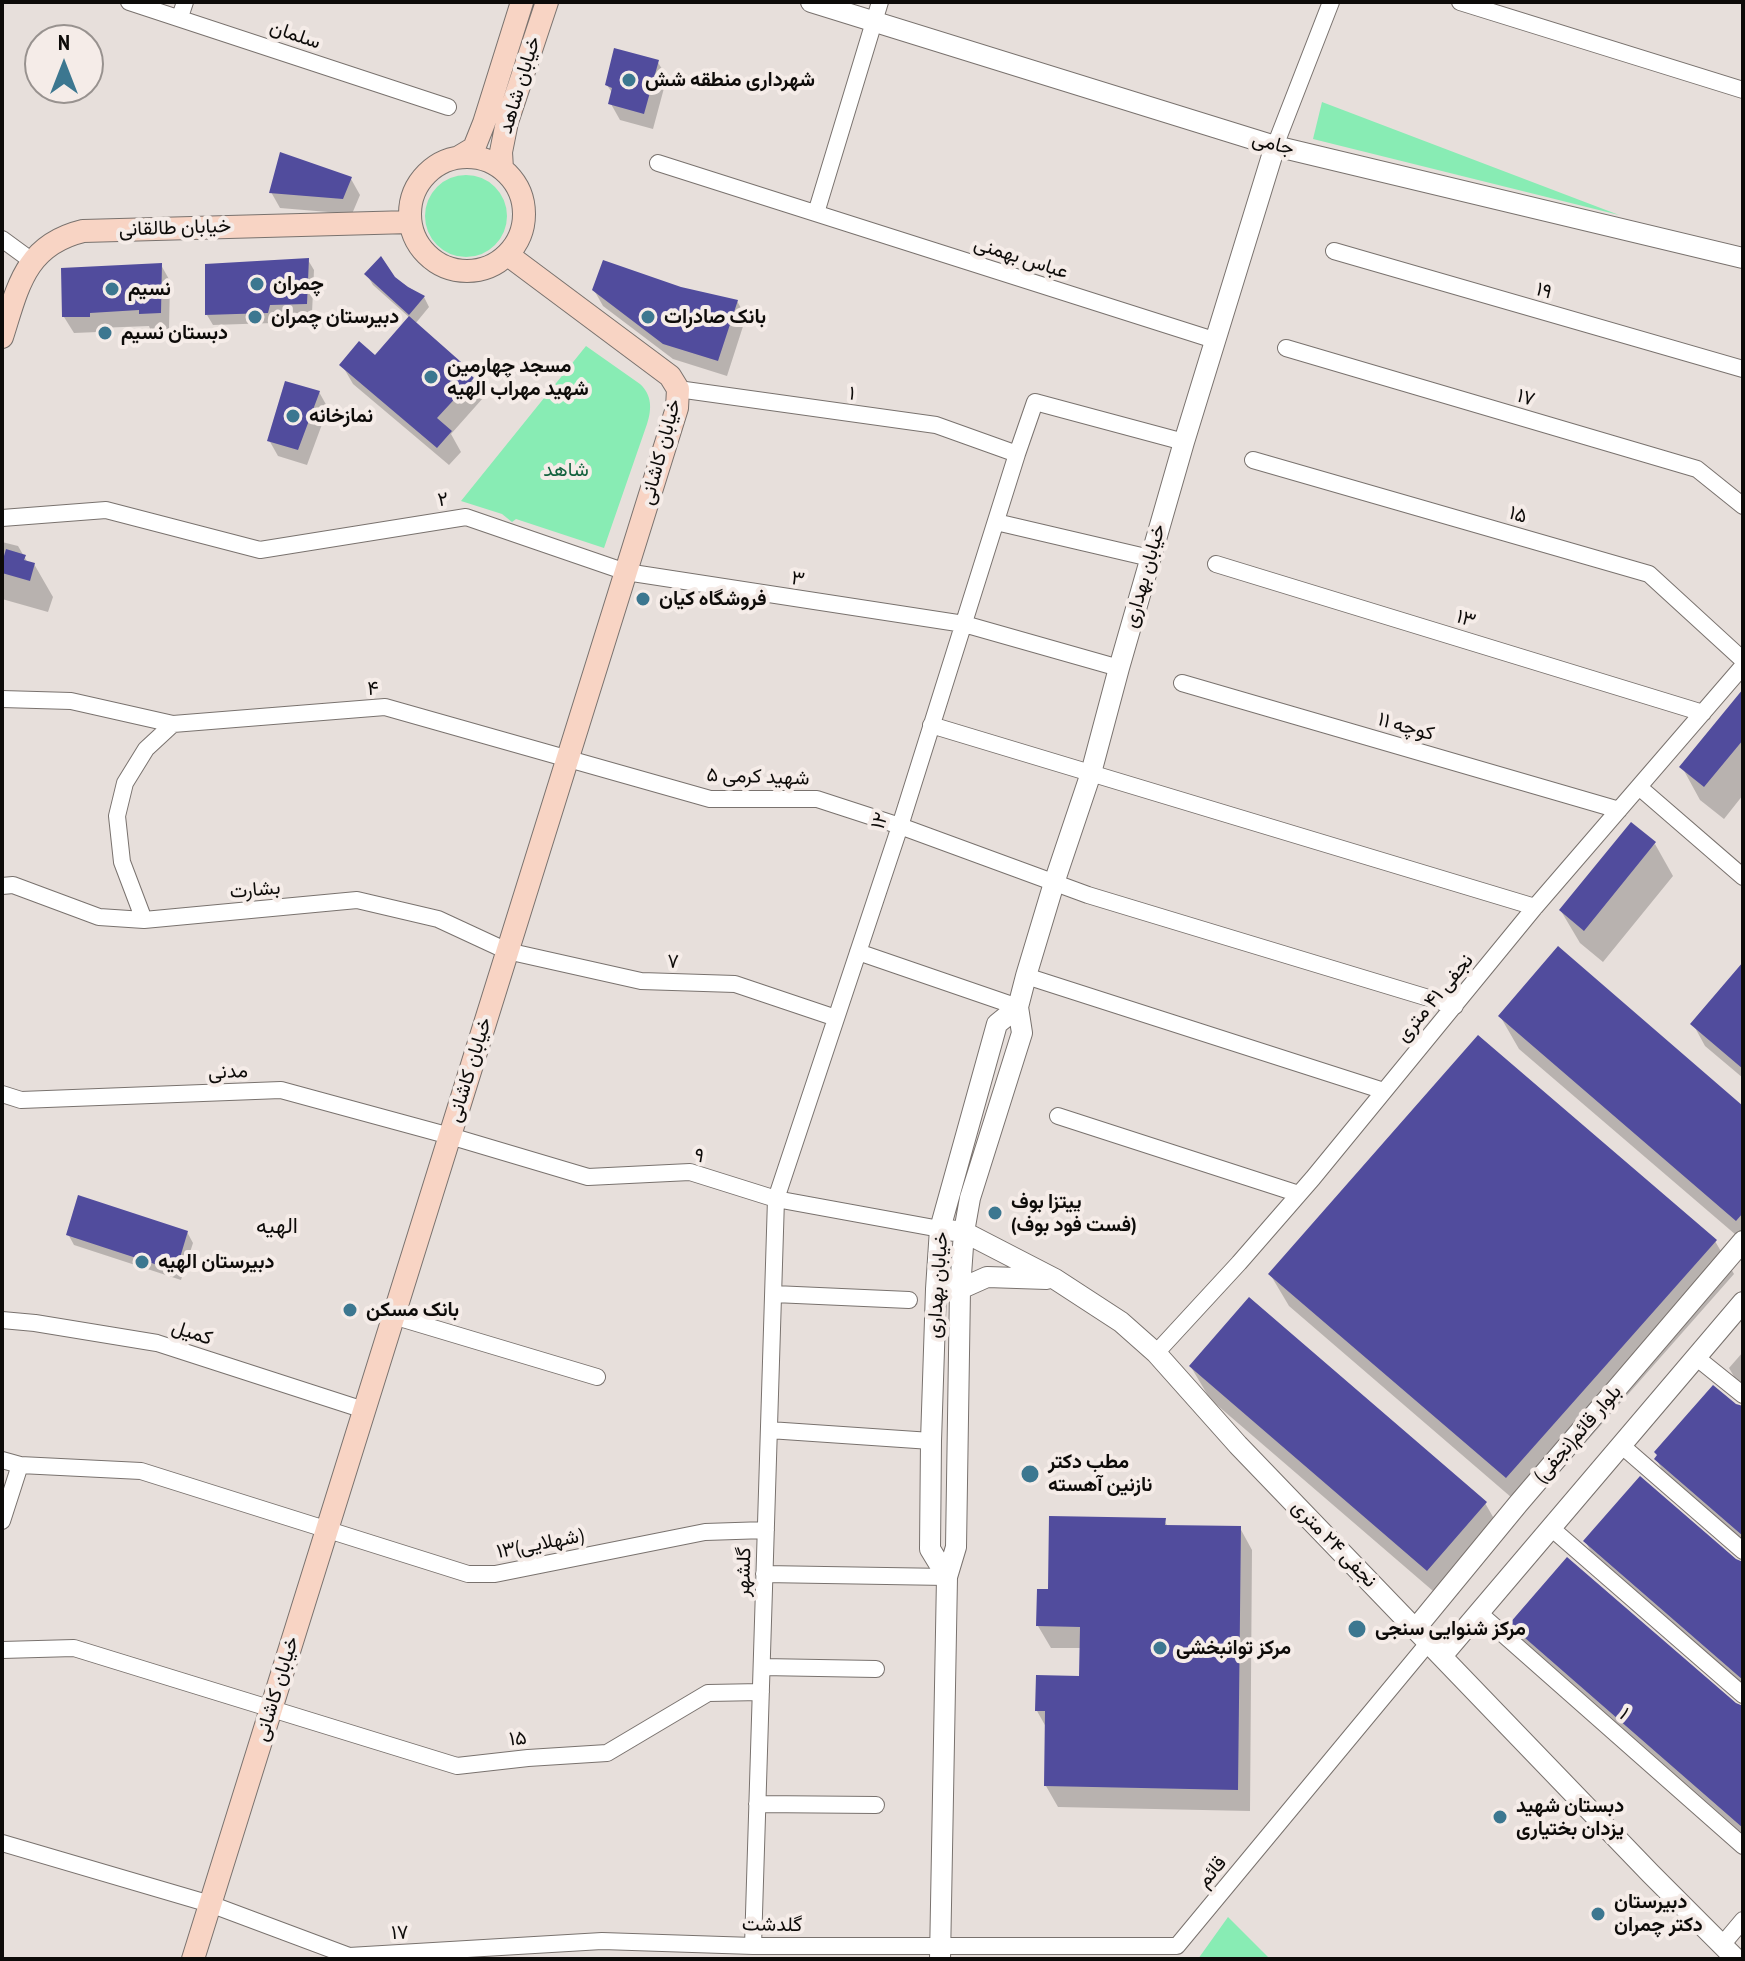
<!DOCTYPE html>
<meta charset="utf-8">
<style>
body{margin:0}
#map{position:relative;width:1745px;height:1961px;overflow:hidden;background:#e7dfdb;font-family:"PT Sans Narrow",sans-serif}
canvas{display:block}
.frame{position:absolute;inset:0;border:4px solid #0d0b09;pointer-events:none}
.north{position:absolute;left:24px;top:24px;width:80px;height:80px;box-sizing:border-box;background:#f5ece8;border:2px solid #98928f;border-radius:50%;rotate:0deg;font-size:22px;font-weight:700;line-height:32px;text-align:center;color:#0d0b09}
.north::after{content:'';display:block;margin:auto;width:28px;height:36px;background:#3c7790;clip-path:polygon(50% 0,100% 100%,50% 72%,0 100%)}
</style>
<div id="map">
<canvas width="1745" height="1961"></canvas>
<div class="frame"></div>
<div class="north">N</div>
</div>
<script>
const context = document.querySelector('canvas').getContext('2d');
context.lineJoin = 'round';
function paint(path, color) {
  context.fillStyle = color;
  context.fill(path, 'evenodd');
}
function stroke(path, color, width, dash) {
  context.strokeStyle = color;
  context.lineWidth = width;
  context.lineCap = dash ? 'butt' : 'round';
  context.setLineDash(dash || []);
  context.stroke(path);
}
function write(font, color, halo, rows, align = 'center') {
  context.font = font + ' "PT Sans Narrow",Vazirmatn,sans-serif';
  context.lineWidth = 8;
  context.setLineDash([]);
  context.textBaseline = 'middle';
  context.strokeStyle = halo;
  context.fillStyle = color;
  for (const [text, x, y, turn = 0] of rows) {
    context.save();
    context.translate(x, y);
    context.rotate((+turn || 0) * Math.PI / 180);
    context.textAlign = isNaN(turn) ? turn : align;
    if (halo) context.strokeText(text, 0, 0);
    context.fillText(text, 0, 0);
    context.restore();
  }
}
const green = new Path2D(`
 M1322,102L1619,215L1313,139Z
 M425 216a41 41 0 1 1 82 0a41 41 0 1 1-82 0Z
 M586,346L640,384C652,395 652,409 647,424L604,548L516,519L512,522L502,514L461,501Z
 M1228,1917L1270,1959H1198Z`);
const shadow = new Path2D(`
 M657,61L667,77L653,129L620,120L611,104L613,94L607,85Z
 M351,179L360,195L352,214L280,208L271,192Z
 M308,260L314,270L312,313L275,314L273,323L213,325L207,315Z
 M161,265L170,281L169,329H150L149,326L98,328V332L74,333L64,317Z
 M367,275L394,278L424,297L429,307L415,324L460,363L483,398L451,434L461,452L449,465L353,384L342,365L375,357L410,318L373,285Z
 M680,288L737,301L746,317L727,376L673,359L603,306L594,290Z
 M319,392L328,408L307,465L278,456L269,440Z
 M2,542L18,546L28,563L34,564L53,597L48,612L2,599Z
 M1743,692V795L1724,819L1700,800L1682,767Z
 M1655,844L1673,876L1603,962L1580,943L1561,911Z
 M1743,965V1078L1705,1046L1693,1024Z
 M1500,1016L1743,1108V1241L1519,1049Z
 M187,1232L193,1243L181,1280L74,1245L68,1234Z
 M1715,1241L1734,1274L1526,1510L1289,1306L1270,1274Z
 M1743,1352V1392L1729,1368Z
 M1191,1367L1485,1503L1504,1536L1447,1603L1210,1399Z
 M1736,1406L1743,1407V1551L1675,1492L1656,1459Z
 M1164,1520L1168,1527L1240,1528L1252,1550L1250,1811L1058,1807L1046,1786V1727L1037,1711L1081,1678L1082,1648H1051L1038,1626L1050,1591Z
 M1585,1541L1735,1561L1743,1564V1695L1604,1574Z
 M1511,1625L1743,1707V1842L1530,1657Z`);
const building = new Path2D(`
 M614,48L659,60L644,114L608,104L612,88L605,85Z
 M280,152L352,177L343,199L269,193Z
 M381,256L395,277L408,287L425,296L409,315L364,274Z
 M309,258L307,304L270,305L268,313L205,315V264Z
 M603,260L681,287L738,300L718,361L663,344L592,290Z
 M162,263L161,313L139,314V310L90,313V317H62L61,268Z
 M409,316L461,362L459,364L474,378L437,418L452,431L437,448L339,365L359,341L375,355Z
 M285,381L320,391L298,450L267,441Z
 M6,549L26,555L24,560L35,563L30,581L2,573V555L4,556Z
 M1743,689V740L1704,787L1679,767Z
 M1631,822L1656,842L1584,931L1559,910Z
 M1558,946L1743,1106V1213L1736,1221L1498,1016Z
 M1743,962V1069L1690,1024Z
 M1478,1035L1717,1240L1506,1478L1268,1274Z
 M78,1195L188,1231L176,1271L66,1235Z
 M1249,1297L1487,1502L1427,1571L1189,1366Z
 M1713,1385L1736,1404L1743,1406V1536L1654,1459L1657,1455L1654,1452Z
 M1640,1476L1736,1559L1743,1562V1680L1583,1541Z
 M1049,1516L1166,1518L1165,1525L1241,1526L1238,1790L1044,1786L1045,1711H1035L1036,1675L1079,1676L1080,1627L1036,1626L1037,1589H1048Z
 M1567,1557L1736,1703L1743,1706V1828L1509,1624Z`);
const minor = new Path2D(`
 M129,2L448,107
 M1460,2L1743,90
 M180,17L185,2
 M1275,146L1331,2
 M658,163L1214,340
 M816,213L880,2
 M2,239L32,261
 M1334,251L1743,369
 M1286,348L1697,469L1743,506
 M678,389L936,425L1017,454
 M1253,460L1649,574L1743,660
 M2,518L106,510L260,550L466,517L626,572L964,624L1119,668
 M996,522L1150,558
 M1216,564L1703,713
 M1182,683L1619,810
 M2,699L71,701L173,724L385,707L710,799H817L900,826L1088,895L1455,1006
 M931,725L1535,907
 M1639,787L1743,877
 M2,886L13,885L99,917L144,920L357,900L438,919L507,951L641,981L735,984L836,1018
 M144,920L122,862L117,816L125,783L146,749L173,724
 M858,952L1018,1007
 M1026,976L1384,1091
 M2,1094L21,1100L281,1090L450,1136L588,1177L690,1172L776,1199L940,1229
 M1058,1116L1299,1194
 M774,1294L909,1300
 M393,1316L597,1377
 M2,1320L35,1323L157,1343L364,1410
 M1156,1353L1239,1263L1313,1178L1535,907L1743,666
 M1697,1358L1743,1395
 M769,1430L931,1441
 M1621,1445L1743,1551
 M2,1460L20,1465L141,1471L468,1574H495L705,1532L766,1530
 M2,1521L20,1465
 M1550,1527L1743,1695
 M764,1574L947,1577
 M1478,1612L1743,1846
 M2,1650L74,1648L457,1766L528,1758L607,1753L708,1693L761,1692
 M762,1667L876,1669
 M757,1804L876,1805
 M2,1843L210,1904L349,1956L602,1941L753,1946H1177L1429,1642
 M1722,1945L1743,1920
 M753,1946L776,1199L900,826L1017,454L1035,402L1184,442`);
const tertiary = new Path2D(`
 M811,2L1275,146L1743,258
 M940,1229L964,1232L1055,1279L1121,1322L1156,1353L1238,1445L1651,1874L1736,1959
 M950,1289H960L987,1277L1047,1279
 M947,1577L930,1549L931,1441L936,1289L940,1229L997,1024L1018,1007
 M1416,1628L1518,1504L1743,1241
 M1442,1656L1743,1302
 M940,1959L947,1577L956,1547L960,1289L964,1232L970,1198L1022,1033L1018,1007L1026,976L1054,883L1091,773L1119,668L1184,442L1275,146`);
const secondary = new Path2D(`
 M410 214a57 57 0 1 1 114 0a57 57 0 1 1-114 0Z
 M459,157L474,148L484,123L522,2
 M502,169L501,152L507,122L547,2
 M2,337C18,287 25,245 83,231L410,222
 M193,1959L677,408L678,389L670,376L508,255`);
const markers = [
 [629,80,8,"#3c7790"],
 [257,284,8,"#3c7790"],
 [112,289,8,"#3c7790"],
 [255,317,8,"#3c7790"],
 [648,317,8,"#3c7790"],
 [105,333,8,"#3c7790"],
 [431,377,8,"#3c7790"],
 [293,416,8,"#3c7790"],
 [643,599,8,"#3c7790"],
 [995,1213,8,"#3c7790"],
 [142,1262,8,"#3c7790"],
 [350,1310,8,"#3c7790"],
 [1030,1474,10,"#3c7790"],
 [1357,1629,10,"#3c7790"],
 [1160,1648,8,"#3c7790"],
 [1500,1817,8,"#3c7790"],
 [1598,1914,8,"#3c7790"]
];
const streetNames = [
 ["سلمان",295,35,19],
 ["خیابان شاهد",520,85,-73],
 ["جامی",1273,144,15],
 ["خیابان طالقانی",175,228,-2],
 ["عباس بهمنی",1021,258,18],
 ["۱۹",1544,291,16],
 ["۱",852,394,8],
 ["۱۷",1526,398,16],
 ["خیابان کاشانی",661,452,-75],
 ["۲",443,500,-9],
 ["۱۵",1518,515,16],
 ["خیابان بهداری",1145,576,-74],
 ["۳",798,579,9],
 ["۱۳",1466,619,17],
 ["۴",373,689,-2],
 ["کوچه ۱۱",1406,727,16],
 ["۵ شهید کرمی",758,777,2],
 ["۱۲",880,821,-72],
 ["بشارت",255,890,-5],
 ["۷",673,962,2],
 ["نجفی ۴۱ متری",1435,998,-50],
 ["خیابان کاشانی",470,1070,-73],
 ["مدنی",228,1072,-2],
 ["۹",699,1156,11],
 ["خیابان بهداری",938,1285,-86],
 ["کمیل",192,1333,18],
 ["بلوار قائم(نجفی)",1578,1434,-49],
 ["۱۳(شهلایی)",540,1544,-11],
 ["نجفی ۲۴ متری",1334,1544,46],
 ["گلشهر",744,1572,-88],
 ["خیابان کاشانی",277,1689,-73],
 ["۱",1624,1714,41],
 ["۱۵",518,1739,-6],
 ["قائم",1212,1872,-50],
 ["گلدشت",772,1925,1],
 ["۱۷",400,1933,-3]
];
const poiNames = [
 ["شهرداری منطقه شش",645,80],
 ["چمران",273,284],
 ["نسیم",128,289],
 ["دبیرستان چمران",271,317],
 ["بانک صادرات",664,317],
 ["دبستان نسیم",121,333],
 ["مسجد چهارمین",447,366],
 ["شهید مهراب الهیه",447,389],
 ["نمازخانه",309,416],
 ["فروشگاه کیان",659,599],
 ["پیتزا بوف",1011,1202],
 ["(فست فود بوف)",1011,1225],
 ["دبیرستان الهیه",158,1262],
 ["بانک مسکن",366,1310],
 ["مطب دکتر",1048,1462],
 ["نازنین آهسته",1048,1485],
 ["مرکز شنوایی سنجی",1375,1629],
 ["مرکز توانبخشی",1176,1648],
 ["دبستان شهید",1516,1806],
 ["یزدان بختیاری",1516,1829],
 ["دبیرستان",1614,1902],
 ["دکتر چمران",1614,1925]
];
const parkNames = [
 ["شاهد",566,470]
];
const neighbourhoodNames = [
 ["الهیه",277,1227]
];
paint(green, '#88ecb4');
paint(shadow, '#0003');
paint(building, '#514c9d');
stroke(minor, '#79726e', 18);
stroke(tertiary, '#79726e', 22);
stroke(secondary, '#79726e', 24);
stroke(minor, '#fff', 16);
stroke(tertiary, '#fff', 20);
stroke(secondary, '#f8d4c4', 22);
for (const [x, y, r, color] of markers) {
  const dot = new Path2D();
  dot.arc(x, y, r, 0, 2 * Math.PI);
  context.fillStyle = color;
  context.fill(dot);
  stroke(dot, '#f5ece8', 3);
}
write('20px', '#0d0b09', '#f5ece8', streetNames);
write('bold 20px', '#0d0b09', '#f5ece8', poiNames, 'left');
write('20px', '#13623e', '#f5ece8', parkNames);
write('22px', '#0d0b09', '#f5ece8', neighbourhoodNames);
</script>
